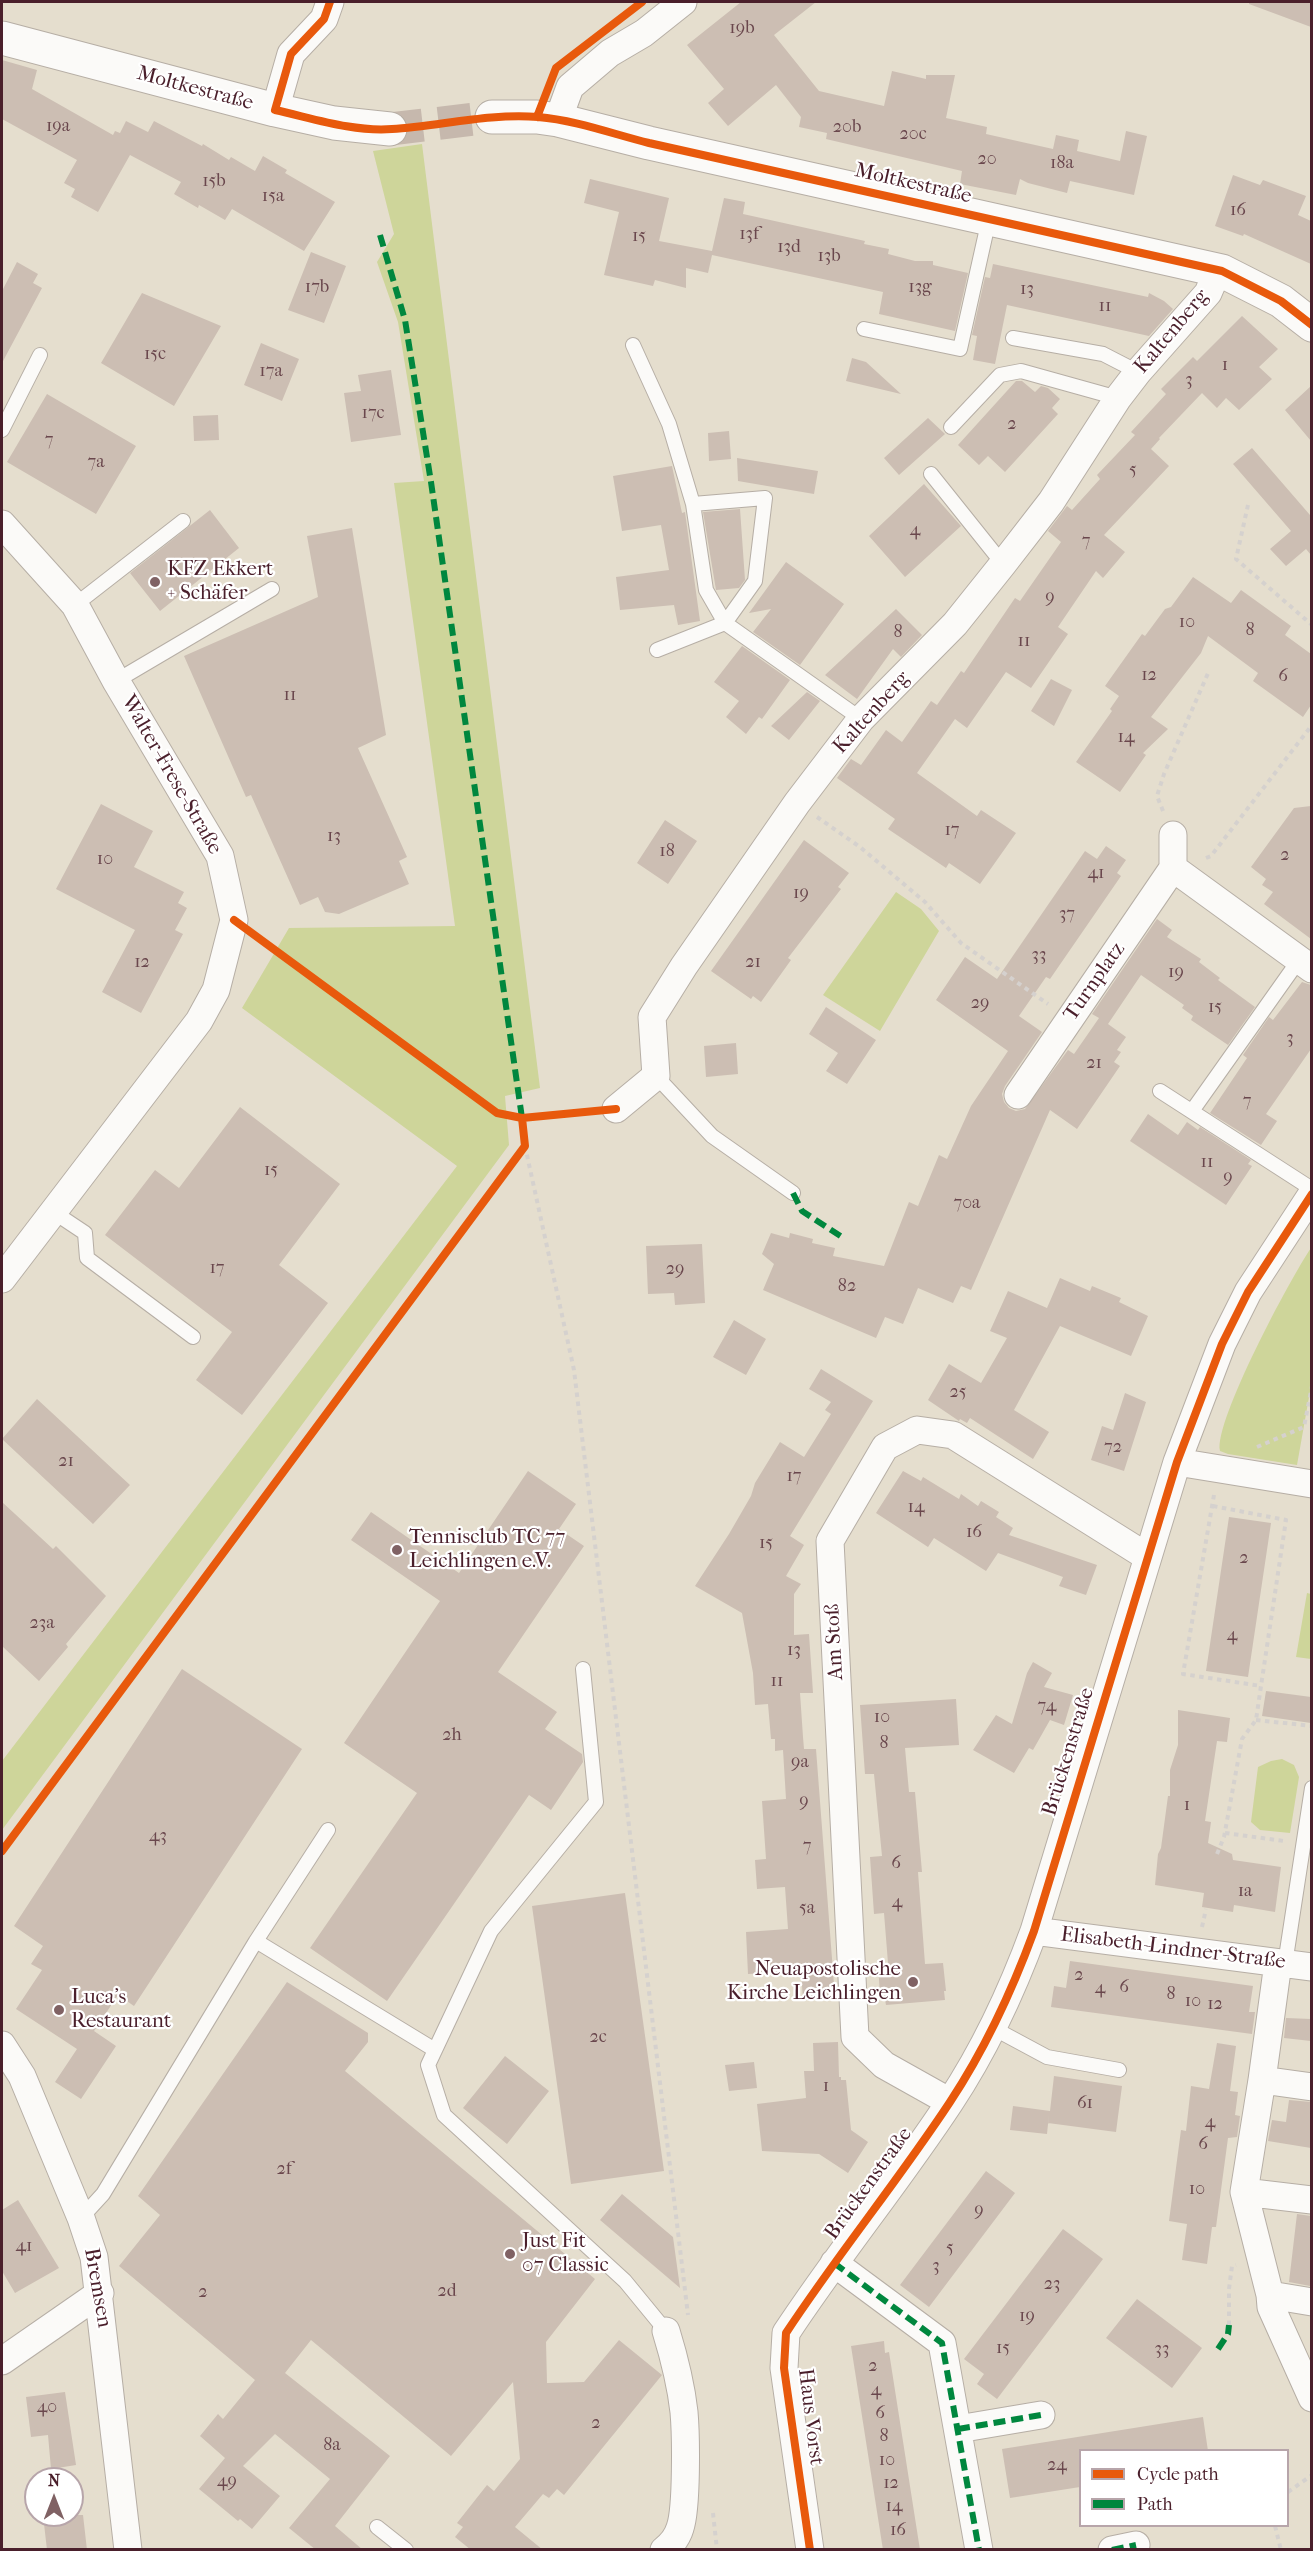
<!DOCTYPE html>
<meta charset="utf-8">
<style>
body{margin:0}
#map{position:relative;width:1313px;height:2551px;overflow:hidden;background:#e5dece;font-family:"IM FELL French Canon",serif}
canvas{display:block}
.frame{position:absolute;inset:0;border:3px solid #4a1f2b;pointer-events:none}
.legend{position:absolute;left:1079px;top:2449px;width:210px;height:78px;box-sizing:border-box;background:#fff;border:2px solid #b7a5aa;margin:0;padding:8px 10px;list-style:none;font-size:18px;color:#4a1f2b}
.legend li{display:flex;align-items:center;gap:12px;height:30px}
.legend b{width:30px;border:2px solid #b7a5aa}
.north{position:absolute;left:24px;top:2467px;width:60px;height:60px;box-sizing:border-box;background:#fff;border:2px solid #b7a5aa;border-radius:50%;rotate:0deg;font-size:16px;font-weight:700;line-height:24px;text-align:center;color:#4a1f2b}
.north::after{content:'';display:block;margin:auto;width:21px;height:27px;background:#806264;clip-path:polygon(50% 0,100% 100%,50% 72%,0 100%)}
</style>
<div id="map">
<canvas width="1313" height="2551"></canvas>
<div class="frame"></div>
<ul class="legend">
<li><b style="height:8px;background:#e8590c"></b>Cycle path</li>
<li><b style="height:8px;background:#00873e"></b>Path</li>
</ul>
<div class="north">N</div>
</div>
<script>
const context = document.querySelector('canvas').getContext('2d');
context.lineJoin = 'round';
function paint(path, color) {
  context.fillStyle = color;
  context.fill(path, 'evenodd');
}
function stroke(path, color, width, dash) {
  context.strokeStyle = color;
  context.lineWidth = width;
  context.lineCap = dash ? 'butt' : 'round';
  context.setLineDash(dash || []);
  context.stroke(path);
}
function write(font, color, halo, rows, align = 'center') {
  context.font = font + ' "IM FELL French Canon",serif';
  context.lineWidth = 4.5;
  context.setLineDash([]);
  context.textBaseline = 'middle';
  context.strokeStyle = halo;
  context.fillStyle = color;
  for (const [text, x, y, turn = 0] of rows) {
    context.save();
    context.translate(x, y);
    context.rotate((+turn || 0) * Math.PI / 180);
    context.textAlign = isNaN(turn) ? turn : align;
    if (halo) context.strokeText(text, 0, 0);
    context.fillText(text, 0, 0);
    context.restore();
  }
}
const green = new Path2D(`
 M422,144L540,1088L505,1096L509,1145L2,1830V1761L457,1166L242,1008L289,928L455,926L394,483L424,481L398,322L377,262L394,234L373,151Z
 M896,892L921,909L939,931L880,1031L823,995Z
 M1311,1248V1386L1297,1465L1228,1454L1220,1451C1214,1421 1291,1277 1311,1248Z
 M1307,1593L1311,1594V1659L1296,1657Z
 M1282,1759L1294,1765L1299,1777L1290,1833L1260,1830L1251,1822L1258,1767L1271,1761Z`);
const building = new Path2D(`
 M741,2H816L774,35L819,91L884,106L892,71L926,79V75H955L946,118L987,127L986,134L1053,149L1056,135L1079,140L1077,151L1120,161L1126,131L1147,136L1134,195L1070,181L1067,193L1028,183L1020,179L1016,195L960,184L962,171L826,139L827,133L799,127L801,117L776,85L728,126L708,103L724,89L687,45Z
 M1249,2H1311V27L1249,4Z
 M2,60L37,70L32,89L113,135L115,131L120,133L126,121L148,132L154,121L202,146L203,144L229,160L231,157L255,171L263,156L287,170L285,173L335,202L304,251L232,209L225,220L199,205L198,208L174,194L181,182L130,155L98,212L71,197L75,189L64,183L77,160L2,119Z
 M1233,175L1260,185L1263,180L1306,196L1298,215L1311,221V264L1244,234L1243,236L1215,226Z
 M590,179L669,198L659,241L712,251L724,198L745,202L743,214L865,241L864,244L889,249L888,254L915,261H933V265L968,273L955,331L879,314L883,292L712,255L708,273L686,268V288L655,280L653,286L604,275L619,212L584,203Z
 M311,252L346,266L324,323L288,310Z
 M17,262L38,274L33,283L42,288L2,363V291Z
 M993,264L1148,297L1149,293L1164,301L1173,309L1149,336L1007,305L995,364L973,360L977,336L972,335L985,277L990,278Z
 M142,293L221,326L174,406L101,363Z
 M1242,316L1278,349L1259,367L1272,379L1239,410L1226,398L1217,408L1202,393L1159,438L1160,439L1151,449L1169,466L1104,535L1125,552L1103,578L1096,571L1058,627L1068,634L1031,688L1006,672L967,728L955,719L917,773L977,816L981,810L1016,833L980,884L949,863L946,868L888,829L895,819L837,778L851,759L861,765L886,730L902,742L931,701L937,705L961,671L964,673L1015,598L1020,601L1061,542L1048,531L1067,506L1072,510L1100,479L1097,475L1135,435L1131,432L1166,394L1161,389L1193,357L1197,361Z
 M261,343L299,359L282,401L244,385Z
 M852,358L866,362L901,394L846,381Z
 M391,370L401,435L351,442L344,393L361,391L358,375Z
 M1016,381H1022L1035,392L1041,386L1048,388L1060,399L1052,408L1058,414L1005,472L988,456L979,465L958,445Z
 M1311,386V441L1285,410Z
 M47,394L136,446L96,514L7,462Z
 M218,415L219,440L194,441L193,416Z
 M928,418L945,434L899,475L884,458Z
 M729,431L731,459L709,461L708,433Z
 M1252,448L1310,515L1311,514V555L1306,549L1286,566L1270,549L1291,531L1233,464Z
 M737,458L818,471L814,494L738,481Z
 M672,466L682,513L685,512L700,621L678,625L674,605L620,610L616,577L669,570L661,525L622,531L613,476Z
 M924,484L961,526L905,577L869,536Z
 M740,509L745,580L739,588L716,590L703,512Z
 M210,510L239,548L160,611L130,573Z
 M352,528L386,735L358,748L407,857L399,861L409,884L339,914L325,912L318,897L300,905L251,795L246,797L184,656L318,597L307,536Z
 M786,562L844,604L800,665L753,632L771,609L749,613Z
 M1193,577L1231,603L1241,590L1291,626L1285,635L1311,654V705L1303,717L1253,681L1258,673L1208,636L1201,653L1151,717L1168,729L1143,753L1146,755L1120,792L1076,762L1112,711L1110,709L1119,696L1105,686L1142,634L1145,636L1165,609L1171,607Z
 M896,609L922,635L901,657L893,649L857,699L825,675Z
 M742,646L790,680L762,719L759,717L746,734L726,717L739,701L714,682Z
 M1051,679L1072,690L1054,726L1031,711Z
 M807,692L820,701L789,740L771,726Z
 M101,804L153,831L134,867L184,892L178,903L187,908L175,930L183,934L141,1013L102,992L135,930L56,889Z
 M1311,806V939L1264,904L1273,892L1262,885L1266,879L1251,867L1294,808Z
 M665,820L697,841L668,884L637,863Z
 M804,840L849,873L838,887L841,889L788,958L791,960L761,1002L753,996L751,999L711,971Z
 M1106,846L1126,860L1117,873L1121,876L1050,979L1046,977L1019,1016L1042,1032L1005,1086L1002,1094L1004,1102L1009,1108L1016,1111L1025,1109L1068,1050L1074,1054L1099,1018L1092,1014L1157,919L1172,930L1167,937L1201,959L1199,962L1220,978L1218,980L1255,1007L1228,1045L1191,1020L1193,1016L1182,1008L1184,1005L1141,975L1108,1024L1126,1037L1117,1050L1121,1052L1114,1062L1120,1066L1077,1129L1050,1110L971,1290L961,1286L953,1303L918,1288L903,1324L885,1317L876,1338L763,1290L774,1264L762,1254L771,1233L789,1238L790,1233L813,1239L812,1243L835,1248L833,1256L884,1266L909,1202L918,1206L939,1155L947,1159L971,1106L1008,1051L936,1000L965,957L997,979L1085,851L1097,859Z
 M1302,982L1311,985V1049L1266,1114L1277,1121L1261,1145L1210,1113L1247,1058L1243,1055L1269,1017L1273,1020Z
 M826,1007L876,1040L847,1084L826,1071L838,1053L809,1034Z
 M736,1043L738,1074L706,1077L704,1046Z
 M240,1107L340,1184L279,1265L328,1303L242,1415L196,1380L232,1332L105,1235L155,1170L179,1188Z
 M1148,1114L1178,1135L1187,1122L1198,1130L1200,1127L1251,1160L1248,1164L1252,1166L1226,1205L1130,1141Z
 M702,1244L705,1303L675,1305L674,1293L648,1294L646,1246Z
 M1060,1278L1090,1291L1092,1286L1121,1298L1119,1302L1148,1316L1131,1356L1060,1326L1014,1410L1049,1432L1033,1459L970,1418L967,1423L960,1419L959,1421L928,1400L949,1364L981,1383L1007,1338L990,1331L1008,1291L1047,1308Z
 M734,1320L766,1339L746,1375L713,1357Z
 M821,1369L873,1401L790,1536L804,1545L786,1576L801,1584L794,1594V1635L809,1634L813,1693H800L803,1737L804,1749H816L835,1998L803,2000L801,1971L748,1974L746,1932L788,1929L785,1887L757,1889L755,1860L766,1859L762,1801L786,1799L783,1750L775,1751V1739H771L768,1704L755,1705L753,1673L742,1613L695,1586L729,1534L751,1496L755,1483L780,1442L804,1457L831,1414L825,1410L831,1402L809,1389Z
 M1125,1393L1146,1402L1124,1471L1091,1460L1102,1426L1113,1430Z
 M37,1399L130,1485L93,1524L2,1439Z
 M528,1471L576,1504L559,1529L584,1546L498,1672L557,1712L545,1729L582,1754L583,1762L551,1810L529,1795L387,2001L310,1948L417,1793L344,1743L440,1601L351,1540L371,1512L459,1573Z
 M903,1471L921,1481L923,1477L959,1499L961,1494L978,1506L981,1501L999,1512L996,1517L1013,1528L1009,1535L1097,1565L1086,1595L1059,1586L1063,1577L998,1553L986,1571L934,1538L928,1547L876,1513Z
 M2,1502L53,1549L56,1546L106,1596L66,1644L68,1647L39,1681L2,1646Z
 M1229,1517L1271,1523L1248,1677L1206,1671Z
 M1033,1662L1052,1673L1044,1687L1073,1695L1064,1725L1050,1720L1033,1750L1029,1748L1014,1773L973,1750L996,1715L1012,1724L1027,1673Z
 M182,1669L302,1749L134,2006L118,1995L94,2031L116,2046L81,2099L55,2082L77,2049L16,2009L42,1970L31,1964L43,1946L14,1926Z
 M1266,1691L1311,1697V1723L1262,1716Z
 M956,1699L959,1745L905,1748L909,1792H915L922,1872H918L925,1964L943,1963L946,1991H944L945,2000L886,2005L884,1994H880L878,1965L888,1963L884,1913L874,1914L870,1857L882,1856L874,1774H865L860,1705Z
 M1178,1710L1230,1718L1227,1742L1217,1741L1205,1821L1211,1822L1208,1843L1232,1854L1233,1860L1281,1867L1275,1912L1234,1905L1233,1912L1202,1907L1204,1893L1155,1885L1158,1854L1161,1848L1168,1796H1170V1770L1178,1745Z
 M625,1893L664,2171L571,2184L532,1906Z
 M1070,1961L1253,1986L1249,2012H1255L1252,2034L1051,2007L1054,1986L1066,1988Z
 M287,1982L368,2033V2042L345,2071L595,2279L546,2342L547,2383L584,2382L619,2340L662,2375L564,2495L557,2489L549,2498L543,2494L515,2527L543,2550H471L455,2537L463,2527L457,2523L487,2485L494,2491L520,2459L513,2382L451,2456L311,2340L285,2373L390,2456L335,2526L363,2550H316L289,2528L330,2479L275,2434L243,2466L280,2496L252,2529L240,2519L238,2521L199,2489L225,2458L200,2436L218,2414L223,2419L255,2380L119,2266L160,2215L138,2196Z
 M1286,2018L1311,2019V2041L1284,2038Z
 M838,2042L839,2077H841V2080H846L851,2130L868,2142L848,2173L819,2154L762,2151L757,2104L806,2098L804,2071H814L813,2043Z
 M1217,2043L1236,2046L1230,2091L1238,2092L1235,2115L1240,2116L1237,2137L1228,2138L1216,2227H1212L1207,2264L1182,2260L1187,2224L1169,2221L1181,2130L1186,2131L1191,2086L1209,2089Z
 M505,2056L549,2091L507,2144L463,2108Z
 M754,2062L757,2088L729,2091L725,2065Z
 M1054,2076L1122,2086L1116,2132L1048,2123L1049,2114L1047,2134L1010,2130L1013,2106L1050,2111Z
 M1289,2100L1311,2102V2148L1268,2141L1272,2120L1286,2122Z
 M986,2171L1015,2193L929,2307L900,2285Z
 M622,2194L673,2237L680,2288L600,2220Z
 M18,2200L59,2268L15,2293L2,2271V2210Z
 M1297,2214L1311,2216L1310,2286L1289,2282Z
 M1063,2229L1103,2259L997,2399L977,2384L984,2374L964,2359Z
 M1137,2299L1202,2348L1172,2388L1106,2338Z
 M884,2341L885,2353L889,2352L920,2550H883L851,2346Z
 M65,2392L76,2465L51,2469L48,2435L31,2437L26,2397Z
 M1203,2417L1208,2451H1080V2487L1010,2498L1002,2449Z
 M43,2515H83L87,2550H47Z`);
const secondaryTunnel = new Path2D(`
 M390,129L492,117`);
const path = new Path2D(`
 M1248,505L1236,559L1312,625
 M1163,811L1157,796L1164,774L1209,671
 M817,817L860,847L925,902L961,943L1048,1004
 M1206,858L1211,856L1312,725
 M525,1146L574,1370L688,2315
 M1257,1447L1304,1427L1312,1386
 M1214,1495L1183,1674L1261,1686L1256,1720L1242,1739L1224,1837L1217,1854
 M1213,1506L1286,1520L1261,1686
 M1256,1720L1312,1726
 M1225,1833L1284,1841
 M1202,1927L1206,1909
 M1229,2325V2289L1232,2266L1236,2265
 M1288,2492L1312,2475
 M713,2513L717,2550
 M1275,2526L1281,2550`);
const lane = new Path2D(`
 M864,329L960,349L989,219
 M1013,338L1103,354L1138,372
 M633,345L669,424L693,504L706,590L725,623L861,719
 M951,427L1000,375L1021,371L1118,398
 M2,430L40,355
 M931,474L1003,564
 M75,605L183,521
 M657,650L725,623L755,581L765,498L693,504
 M116,681L272,589
 M656,1076L712,1136L793,1193
 M1160,1091L1312,1189
 M1192,1111L1299,960
 M52,1211L85,1233L87,1258L193,1337
 M583,1669L596,1802L491,1931L428,2065L444,2115L625,2281L666,2331
 M256,1941L435,2050
 M1285,1964L1312,1788
 M993,2028L1047,2057L1119,2070
 M81,2218L103,2194L256,1941L328,1830
 M377,2527L406,2550`);
const street = new Path2D(`
 M275,110L291,54L324,19L330,2
 M558,120L570,87L610,53L644,33L683,2
 M2,524L75,605L116,681L220,856L234,920L216,990L199,1021L2,1279
 M1173,868L1312,969
 M1018,1095L1173,868V835
 M616,1109L656,1076L652,1017L684,966L797,803L861,719L955,624L1003,564L1051,502L1118,398L1138,372L1208,293L1218,270
 M1177,1462L1312,1484
 M1034,1931L1312,1967
 M2,2045L22,2076L81,2218L94,2257L128,2550
 M1262,2080L1278,1963
 M1312,2087L1262,2080L1244,2192L1270,2295L1271,2307L1312,2398
 M950,2102L884,2065L855,2037L830,1541L885,1447L917,1430L953,1435L1146,1556
 M1244,2192L1312,2200
 M834,2263L942,2343L979,2550
 M1270,2295L1312,2302
 M2,2361L100,2293
 M958,2429L1041,2415
 M664,2550C672,2544 677,2538 680,2528C687,2508 686,2435 684,2412C681,2385 674,2357 666,2331
 M810,2550L784,2368L786,2333C838,2254 898,2181 950,2102C985,2049 1012,1991 1034,1931L1177,1462L1222,1344L1248,1292L1312,1194
 M1112,2550L1136,2545`);
const secondary = new Path2D(`
 M2,38L275,110L334,123L390,129
 M492,117H537L558,120L649,143L1222,271L1281,301L1312,325`);
const quiet = new Path2D(`
 M380,235L405,320L431,482L522,1118
 M793,1193L802,1211L842,1237
 M834,2263L942,2343L979,2550
 M1218,2349L1228,2334L1229,2325
 M958,2429L1041,2415
 M1112,2550L1136,2545`);
const cycleway = new Path2D(`
 M330,2L324,19L291,54L275,110C312,118 353,132 392,129C440,126 489,113 538,117C575,120 613,134 649,143L1222,271L1281,301L1312,325
 M537,117L556,68L642,2
 M234,920L497,1113L522,1118
 M2,1851L525,1146L522,1118L616,1109
 M810,2550L784,2368L786,2333C838,2254 898,2181 950,2102C985,2049 1012,1991 1034,1931L1177,1462L1222,1344L1248,1292L1312,1194`);
const markers = [
 [155,582,6,"#806264"],
 [397,1550,6,"#806264"],
 [913,1982,6,"#806264"],
 [59,2010,6,"#806264"],
 [510,2254,6,"#806264"]
];
const numberNames = [
 ["19b",742,29],
 ["19a",58,127],
 ["20b",847,128],
 ["20c",913,135],
 ["20",987,160],
 ["18a",1062,164],
 ["15b",214,182],
 ["15a",273,197],
 ["16",1238,211],
 ["13f",749,235],
 ["15",639,237],
 ["13d",789,248],
 ["13b",829,257],
 ["17b",317,288],
 ["13g",920,288],
 ["13",1027,290],
 ["11",1105,307],
 ["15c",155,355],
 ["1",1225,366],
 ["17a",271,372],
 ["3",1189,381],
 ["17c",373,414],
 ["2",1012,425],
 ["7",49,441],
 ["7a",96,463],
 ["5",1133,471],
 ["4",915,531],
 ["7",1086,542],
 ["9",1050,598],
 ["10",1187,623],
 ["8",1250,631],
 ["8",898,633],
 ["11",1024,642],
 ["12",1149,676],
 ["6",1283,677],
 ["11",290,696],
 ["14",1126,738],
 ["17",952,831],
 ["13",334,837],
 ["18",667,852],
 ["2",1285,856],
 ["10",105,860],
 ["41",1096,874],
 ["19",801,894],
 ["37",1067,915],
 ["33",1039,956],
 ["12",142,963],
 ["21",753,963],
 ["19",1176,973],
 ["29",980,1004],
 ["15",1215,1008],
 ["3",1290,1039],
 ["21",1094,1064],
 ["7",1247,1102],
 ["11",1207,1163],
 ["15",271,1171],
 ["9",1228,1178],
 ["70a",967,1204],
 ["17",217,1269],
 ["29",675,1270],
 ["82",847,1287],
 ["25",958,1393],
 ["72",1113,1448],
 ["21",66,1462],
 ["17",794,1477],
 ["14",916,1508],
 ["16",974,1533],
 ["15",766,1544],
 ["2",1244,1559],
 ["23a",42,1624],
 ["4",1232,1636],
 ["13",794,1651],
 ["11",777,1682],
 ["74",1047,1707],
 ["10",882,1718],
 ["2h",452,1736],
 ["8",884,1744],
 ["9a",800,1763],
 ["9",804,1802],
 ["1",1187,1806],
 ["43",158,1837],
 ["7",807,1847],
 ["6",896,1864],
 ["1a",1245,1892],
 ["4",897,1903],
 ["5a",807,1909],
 ["2",1079,1976],
 ["6",1124,1988],
 ["4",1100,1989],
 ["8",1171,1995],
 ["10",1193,2002],
 ["12",1215,2005],
 ["2c",598,2038],
 ["1",826,2087],
 ["61",1085,2104],
 ["4",1210,2123],
 ["6",1203,2145],
 ["2f",284,2170],
 ["10",1197,2190],
 ["9",979,2211],
 ["41",24,2247],
 ["5",950,2249],
 ["3",936,2267],
 ["23",1052,2285],
 ["2d",447,2292],
 ["2",203,2293],
 ["19",1027,2317],
 ["15",1003,2349],
 ["33",1162,2350],
 ["2",873,2367],
 ["4",876,2391],
 ["40",47,2408],
 ["6",880,2414],
 ["2",596,2424],
 ["8",884,2437],
 ["8a",332,2446],
 ["10",887,2461],
 ["24",1057,2466],
 ["49",227,2482],
 ["12",891,2484],
 ["14",894,2507],
 ["16",898,2531]
];
const streetNames = [
 ["Moltkestraße",195,89,15],
 ["Moltkestraße",913,184,13],
 ["Kaltenberg",1172,332,-50],
 ["Kaltenberg",872,713,-48],
 ["Walter-Frese-Straße",171,775,60],
 ["Turnplatz",1095,982,-55],
 ["Am Stoß",835,1642,-93],
 ["Brückenstraße",1069,1752,-73],
 ["Elisabeth-Lindner-Straße",1173,1949,7],
 ["Brückenstraße",869,2184,-54],
 ["Bremsen",97,2288,80],
 ["Haus Vorst",810,2417,83]
];
const poiNames = [
 ["KFZ Ekkert",167,570],
 ["+ Schäfer",167,594],
 ["Tennisclub TC 77",409,1538],
 ["Leichlingen e.V.",409,1562],
 ["Neuapostolische",901,1970,"right"],
 ["Kirche Leichlingen",901,1994,"right"],
 ["Luca's",71,1998],
 ["Restaurant",71,2022],
 ["Just Fit",522,2242],
 ["07 Classic",522,2266]
];
paint(green, '#ced59a');
paint(building, '#ccbeb3');
stroke(secondaryTunnel, '#c6b8ad', 33, [33, 16]);
stroke(lane, '#b6aea5', 16);
stroke(street, '#b6aea5', 29);
stroke(secondary, '#b6aea5', 35);
stroke(path, '#d5d1ce', 4, [4.5, 4.5]);
stroke(lane, '#fbfaf8', 14);
stroke(street, '#fbfaf8', 27);
stroke(secondary, '#fbfaf8', 33);
stroke(quiet, '#00873e', 6, [12, 6]);
stroke(cycleway, '#e8590c', 8);
for (const [x, y, r, color] of markers) {
  const dot = new Path2D();
  dot.arc(x, y, r, 0, 2 * Math.PI);
  context.fillStyle = color;
  context.fill(dot);
  stroke(dot, '#fff', 2);
}
write('18px', '#6a474d', null, numberNames);
write('21px', '#4a1f2b', '#fff', streetNames);
write('21px', '#4a1f2b', '#fff', poiNames, 'left');
</script>
